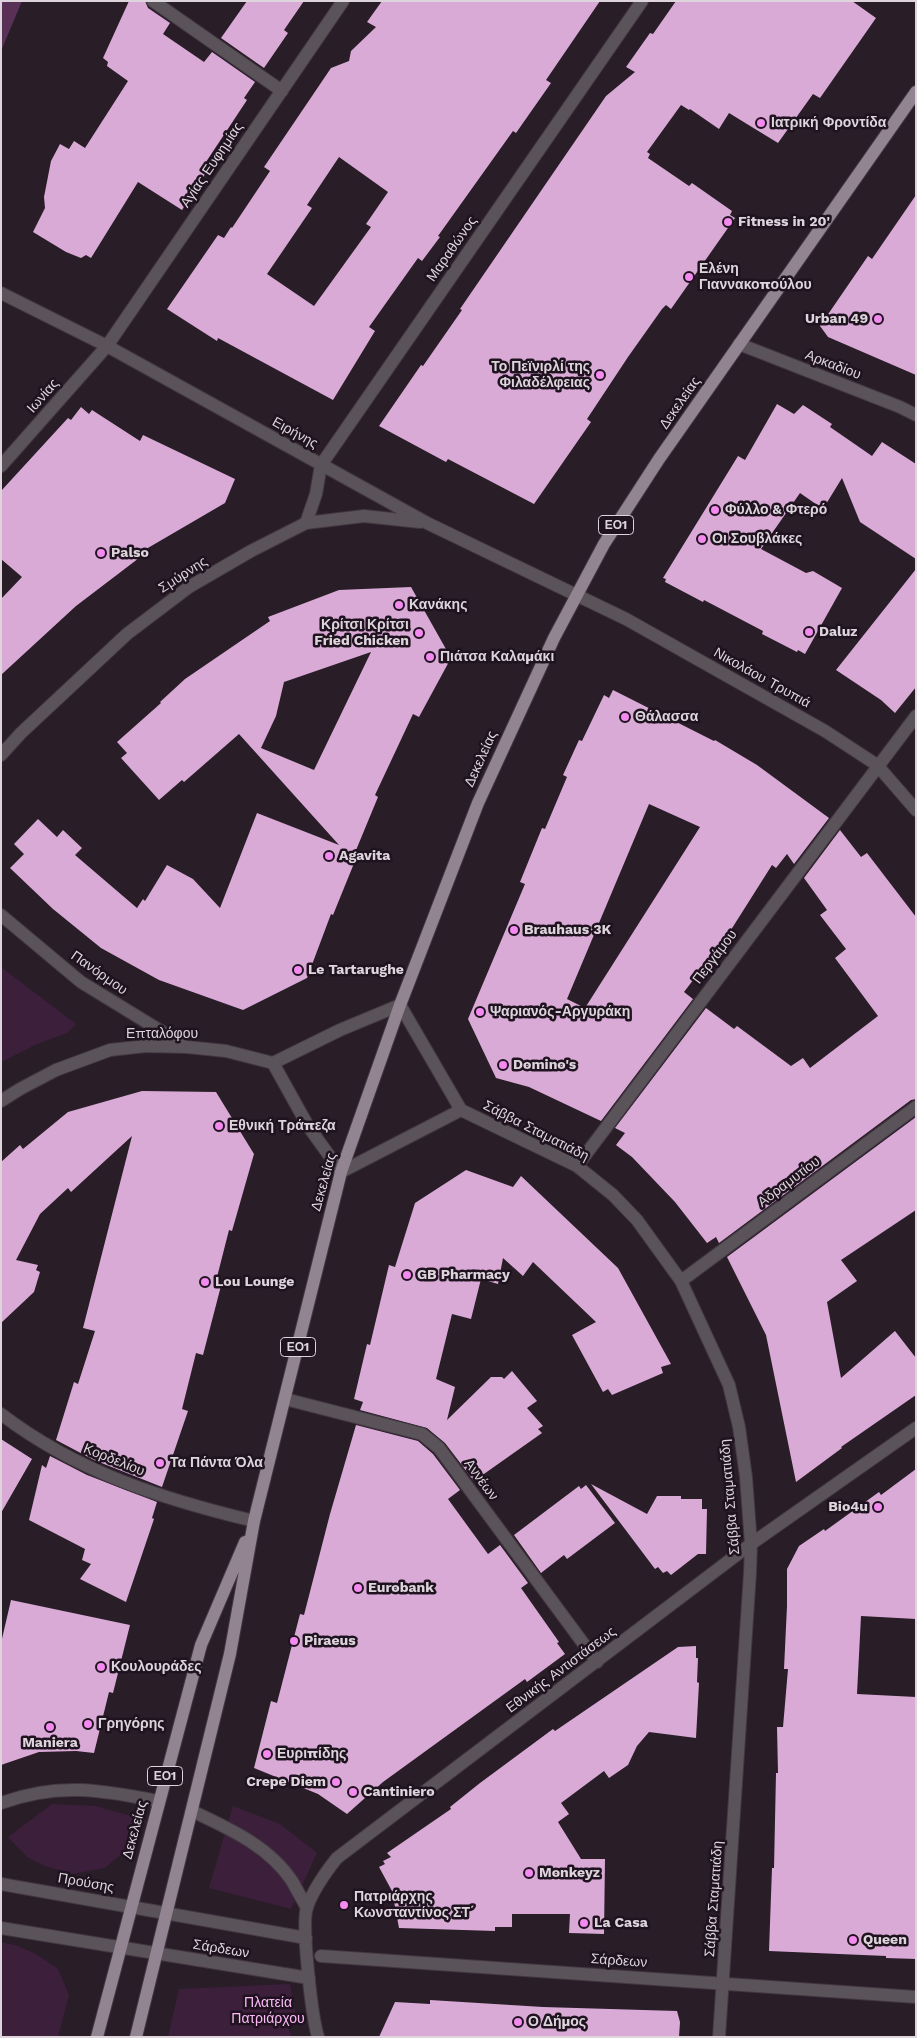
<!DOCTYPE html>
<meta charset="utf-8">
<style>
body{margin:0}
#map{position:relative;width:917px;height:2038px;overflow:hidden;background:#291d28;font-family:"Work Sans",sans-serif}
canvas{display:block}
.frame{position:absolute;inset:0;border:2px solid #ddd4dc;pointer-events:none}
</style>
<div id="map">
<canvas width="917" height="2038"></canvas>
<div class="frame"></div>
</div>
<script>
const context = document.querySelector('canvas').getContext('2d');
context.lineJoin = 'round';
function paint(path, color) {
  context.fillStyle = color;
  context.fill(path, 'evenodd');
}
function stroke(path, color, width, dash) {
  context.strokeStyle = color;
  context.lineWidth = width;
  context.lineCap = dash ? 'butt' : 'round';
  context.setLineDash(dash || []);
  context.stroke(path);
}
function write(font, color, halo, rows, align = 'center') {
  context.font = font + ' "Work Sans",sans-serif';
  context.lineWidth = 5;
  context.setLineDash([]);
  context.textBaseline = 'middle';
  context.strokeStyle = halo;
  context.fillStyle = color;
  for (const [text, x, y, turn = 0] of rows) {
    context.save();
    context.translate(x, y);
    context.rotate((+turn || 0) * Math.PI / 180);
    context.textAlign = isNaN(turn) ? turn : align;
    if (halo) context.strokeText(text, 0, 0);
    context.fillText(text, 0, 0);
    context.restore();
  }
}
const green = new Path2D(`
 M1,967L76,1024L67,1033L37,1044L1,1062Z
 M52,1804L96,1806L145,1820L136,1841L105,1868L73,1874L45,1866L27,1857L8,1837Z
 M233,1806L280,1824L317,1853L291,1909L209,1888Z
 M1,1942L18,1946L36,1954L58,1969L69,1995L58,2037H1Z
 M290,1984L297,2022L288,2028L292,2037H168L179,1989Z`);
const water = new Path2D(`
 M1,1H22L1,51Z`);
const building = new Path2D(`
 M129,1H145L148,8L170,23L163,34L204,62L212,52L255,82L244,98L247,100L202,168L207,171L182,210L138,182L91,258L86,255L81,258L66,252L33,232L45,208L44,197L51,161L60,144L69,149L74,141L85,148L128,81L107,66L108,62L103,58Z
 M247,1H304L284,30L288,33L264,68L221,38Z
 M382,1H600L546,80L551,83L516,133L513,131L438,236L440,237L422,261L418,258L369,327L375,331L333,400L218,338L217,341L167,309L218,235L224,238L231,227L232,228L270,171L264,167L331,68L349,61L351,51L376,27L367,22ZM339,157L388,192L366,224L371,227L314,306L267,274L312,208L307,205Z
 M676,1H852L876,18L820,98L813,94L778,143L729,113L719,129L690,109L689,110L681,105L647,152L650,154L648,158L689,186L692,183L732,211L730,215L735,218L671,309L666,305L662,309L628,357L587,419L591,422L534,504L448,459L446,462L379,426L421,365L423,366L462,310L460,309L606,96L635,72L626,67L650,33L653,34Z
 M916,195V375L828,337L820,326L868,256L872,259Z
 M777,404L794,414L803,405L832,424L830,427L872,456L882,442L916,464V559L860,522L842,478L823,509L800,493L761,549L806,573L813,571L842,588L805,654L798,650L797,652L762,634L763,631L704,600L703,602L665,582L666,579L663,578L738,456L745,460Z
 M81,407L89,414L92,410L140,441L143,435L235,479L225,503L141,552L143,555L76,606L1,675V599L22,577L1,559V491L68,418L71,420Z
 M916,569V687L895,713L881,700L836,670Z
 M411,587L451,658L419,717L413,714L375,795L378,797L354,855L357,856L333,915L331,914L307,978L243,1010L159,980L101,948L53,909L10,868L24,854L14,844L38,819L57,837L63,830L82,848L75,855L137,908L143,899L145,901L167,865L193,879L220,908L257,813L339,845L239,734L184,782L182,780L159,800L121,758L127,753L117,742L161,703L160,702L185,679L270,621L268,617L339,590ZM371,652L314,770L261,748L276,716L284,682Z
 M613,690L714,741L715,740L757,765L829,818L794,864L787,854L776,868L772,865L729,933L684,992L693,999L601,1121L529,1087L496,1078L468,1019L525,884L520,882L542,828L545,829L567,777L563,775L579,740L582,741L604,695L609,698ZM649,804L700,827L585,1008L567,999Z
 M840,830L861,857L867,853L916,917V1099L911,1100L719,1243L716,1237L707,1243L675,1202L632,1157L616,1145L625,1133L615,1128L706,1008L734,1029L737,1026L791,1066L803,1058L810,1068L878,1016L835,958L846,949L820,915L827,910L804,878Z
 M142,1091L216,1092L254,1154L232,1231L229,1230L216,1281L222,1282L203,1355L196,1353L182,1409L188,1411L162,1487L94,1460L56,1440L74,1382L78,1384L95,1331L83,1328L132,1136L71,1192L68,1188L40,1214L16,1260L38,1265L36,1270L40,1272L34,1292L1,1323V1162L20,1145L23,1149L68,1112Z
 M916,1117V1210L841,1260L857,1281L827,1302L841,1378L895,1331L916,1358V1395L841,1447L842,1448L796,1482L766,1335L727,1257Z
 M466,1170L513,1187L521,1176L618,1268L671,1364L661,1367L663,1373L612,1395L608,1389L603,1392L572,1335L596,1322L533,1262L523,1276L503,1258L498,1284L481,1279L471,1319L452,1314L436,1379L455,1387L447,1420L491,1377H502L504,1379L512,1371L537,1401L527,1408L543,1426L538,1429L542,1433L474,1481L445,1443L427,1428L360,1410L363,1402L354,1399L367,1344L370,1345L389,1265L395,1267L415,1203Z
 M356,1425L418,1441L433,1454L460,1490L448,1499L488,1554L500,1545L528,1583L521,1588L559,1642L557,1643L565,1654L527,1682L525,1679L383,1782L347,1814L318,1794L254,1768L271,1701L277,1703L300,1614L304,1615L330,1514Z
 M1,1439L32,1459L1,1513Z
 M50,1456L87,1475L157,1502L152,1518L154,1519L126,1602L80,1579L91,1564L82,1560L85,1549L29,1520L42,1465L46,1468Z
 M916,1469V1619L861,1616L857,1694L916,1697V1959L886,1958V1956L769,1951L772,1868H774L776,1773H778L777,1727H783L788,1669H784L787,1606V1569L799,1546L824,1529L825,1531L879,1492L881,1495Z
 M591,1484L647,1514L657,1496H681V1499H702V1509H707L706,1554H698L671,1575L667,1571L663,1573L658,1567L655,1569Z
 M586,1485L615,1523L567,1559L564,1555L541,1573L514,1535L579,1486L581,1489Z
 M11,1600L130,1625L113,1693L109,1692L94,1753L76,1751L39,1752L1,1765V1643Z
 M696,1646V1658H698L697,1682L699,1683L696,1738L649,1732L637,1746L628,1765L609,1778L604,1771L561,1803L569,1814L558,1822L581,1859H605L604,1934L569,1933L570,1914H512V1927H495V1931L399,1928L392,1891L379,1867L385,1864L383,1861L391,1857L387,1853L451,1809L450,1807L480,1783L553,1729L555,1731L678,1647Z
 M430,2000L543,2007L677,2011L680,2022L679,2037H379L395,2002L430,2004Z`);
const pedestrian = new Path2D(`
 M285,1399L422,1434L439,1448L597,1662
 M1,1414C77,1472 162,1499 254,1521
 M1,1803C58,1782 102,1790 158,1801
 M192,1811C228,1828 269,1846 292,1881C297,1890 302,1899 307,1908
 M321,1956L916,1997`);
const minor = new Path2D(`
 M153,1L282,91
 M1,293L107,346L343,1
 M739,344L900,407L916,415
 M306,523L316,494L321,465L642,1
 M1,915L81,982L187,1047
 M273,1063L308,1126L341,1172L461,1110
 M1,1101L20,1089L56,1070L110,1050L146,1046L187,1047L226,1051L273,1063L340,1030L400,1005L461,1110L577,1166L613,1195L637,1220L681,1281L729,1385L739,1427L746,1477L751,1544L750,1573L719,2037
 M577,1166L916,716
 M681,1281L916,1107`);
const tertiary = new Path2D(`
 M1,466L107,346L427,523L626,619L825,731L877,765L916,810
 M1,755L21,733L127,634L189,587L251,551L306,523L364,516L420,522
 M1,1884L306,1938
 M1,1928L309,1978
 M318,2037C312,2017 301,1925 307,1907C314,1888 325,1873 337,1858L751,1544L916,1428`);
const primary = new Path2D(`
 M97,2037L201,1645L245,1542
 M136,2037L230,1654L254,1521L341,1172L400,1005L478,803L554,638L604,544L659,459L916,92`);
const markers = [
 [761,123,5,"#f489f0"],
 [728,222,5,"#f489f0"],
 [689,277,5,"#f489f0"],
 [878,319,5,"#f489f0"],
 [600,375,5,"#f489f0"],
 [715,510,5,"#f489f0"],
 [702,539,5,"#f489f0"],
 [101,553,5,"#f489f0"],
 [399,605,5,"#f489f0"],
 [809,632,5,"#f489f0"],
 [419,633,5,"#f489f0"],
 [430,657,5,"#f489f0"],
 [625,717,5,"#f489f0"],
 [329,856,5,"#f489f0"],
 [514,930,5,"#f489f0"],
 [298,970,5,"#f489f0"],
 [480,1012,5,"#f489f0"],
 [503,1065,5,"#f489f0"],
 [219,1126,5,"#f489f0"],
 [407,1275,5,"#f489f0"],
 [205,1282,5,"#f489f0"],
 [160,1463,5,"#f489f0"],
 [878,1507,5,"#f489f0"],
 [358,1588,5,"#f489f0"],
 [294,1641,5,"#f489f0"],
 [101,1667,5,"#f489f0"],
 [88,1724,5,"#f489f0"],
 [50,1727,5,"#f489f0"],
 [267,1754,5,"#f489f0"],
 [336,1782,5,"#f489f0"],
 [353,1792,5,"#f489f0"],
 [529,1873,5,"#f489f0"],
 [344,1905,5,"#f489f0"],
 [584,1923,5,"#f489f0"],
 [853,1940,5,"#f489f0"],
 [518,2022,5,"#f489f0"]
];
const shields = [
 [616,525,35],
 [298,1347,35],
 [165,1776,35]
];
const shieldNames = [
 ["ΕΟ1",616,525],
 ["ΕΟ1",298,1347],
 ["ΕΟ1",165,1776]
];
const poiNames = [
 ["Ιατρική Φροντίδα",771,123],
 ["Fitness in 20'",738,222],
 ["Ελένη",699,269],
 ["Γιαννακοπούλου",699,285],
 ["Urban 49",868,319,"right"],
 ["Το Πεϊνιρλί της",590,367,"right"],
 ["Φιλαδέλφειας",590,383,"right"],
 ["Φύλλο & Φτερό",725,510],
 ["Οι Σουβλάκες",712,539],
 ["Palso",111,553],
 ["Κανάκης",409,605],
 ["Κρίτσι Κρίτσι",409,625,"right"],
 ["Fried Chicken",409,641,"right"],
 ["Daluz",819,632],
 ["Πιάτσα Καλαμάκι",440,657],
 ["Θάλασσα",635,717],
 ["Agavita",339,856],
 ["Brauhaus 3K",524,930],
 ["Le Tartarughe",308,970],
 ["Ψαριανός-Αργυράκη",490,1012],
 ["Domino's",513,1065],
 ["Εθνική Τράπεζα",229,1126],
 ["GB Pharmacy",417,1275],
 ["Lou Lounge",215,1282],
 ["Τα Πάντα Όλα",170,1463],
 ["Bio4u",868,1507,"right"],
 ["Eurobank",368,1588],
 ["Piraeus",304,1641],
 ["Κουλουράδες",111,1667],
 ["Γρηγόρης",98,1724],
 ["Maniera",50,1743,"center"],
 ["Ευριπίδης",277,1754],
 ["Crepe Diem",326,1782,"right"],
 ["Cantiniero",363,1792],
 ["Monkeyz",539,1873],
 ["Πατριάρχης",354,1897],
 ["Κωνσταντίνος ΣΤ΄",354,1913],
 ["La Casa",594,1923],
 ["Queen",863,1940],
 ["Ο Δήμος",528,2022]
];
const streetNames = [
 ["Αγίας Ευφημίας",212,165,-56],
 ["Μαραθώνος",452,249,-55],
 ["Αρκαδίου",833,365,21],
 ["Ιωνίας",43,396,-49],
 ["Δεκελείας",680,403,-55],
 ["Ειρήνης",295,433,29],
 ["Σμύρνης",183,575,-33],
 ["Νικολάου Τρυπιά",762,678,29],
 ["Δεκελείας",481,759,-66],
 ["Περγάμου",715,957,-53],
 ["Πανόρμου",99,973,35],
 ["Επταλόφου",162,1034],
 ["Σάββα Σταματιάδη",536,1131,27],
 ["Δεκελείας",324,1182,-74],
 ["Αδραμυτίου",789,1182,-37],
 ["Κορδελίου",114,1460,22],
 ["Αννέων",481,1480,54],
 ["Σάββα Σταματιάδη",730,1497,-95],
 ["Εθνικής Αντιστάσεως",561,1670,-37],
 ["Δεκελείας",135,1830,-75],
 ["Προύσης",86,1883,10],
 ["Σάββα Σταματιάδη",714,1899,-86],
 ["Σάρδεων",221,1949,9],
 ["Σάρδεων",619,1961,4]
];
const parkNames = [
 ["Πλατεία",268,2003],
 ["Πατριάρχου",268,2019]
];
paint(green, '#3c1f3b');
paint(water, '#593157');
paint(building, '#d9aad6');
stroke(pedestrian, '#423741', 14);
stroke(minor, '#423741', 14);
stroke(tertiary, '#423741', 14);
stroke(primary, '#423741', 14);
stroke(pedestrian, '#5a5359', 12);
stroke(minor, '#5a5359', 12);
stroke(tertiary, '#5a5359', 12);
stroke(primary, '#928491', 12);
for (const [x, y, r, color] of markers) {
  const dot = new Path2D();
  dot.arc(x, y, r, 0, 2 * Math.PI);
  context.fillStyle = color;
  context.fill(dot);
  stroke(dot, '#1f131f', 2);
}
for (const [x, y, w] of shields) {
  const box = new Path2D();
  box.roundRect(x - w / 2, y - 9.5, w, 19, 4);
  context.fillStyle = '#1f131f';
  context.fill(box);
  stroke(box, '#ddd4dc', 1);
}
write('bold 12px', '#ddd4dc', null, shieldNames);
write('bold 14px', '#ddd4dc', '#1f131f', poiNames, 'left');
write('14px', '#ddd4dc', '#1f131f', streetNames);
write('14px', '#fbb9f7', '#1f131f', parkNames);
</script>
